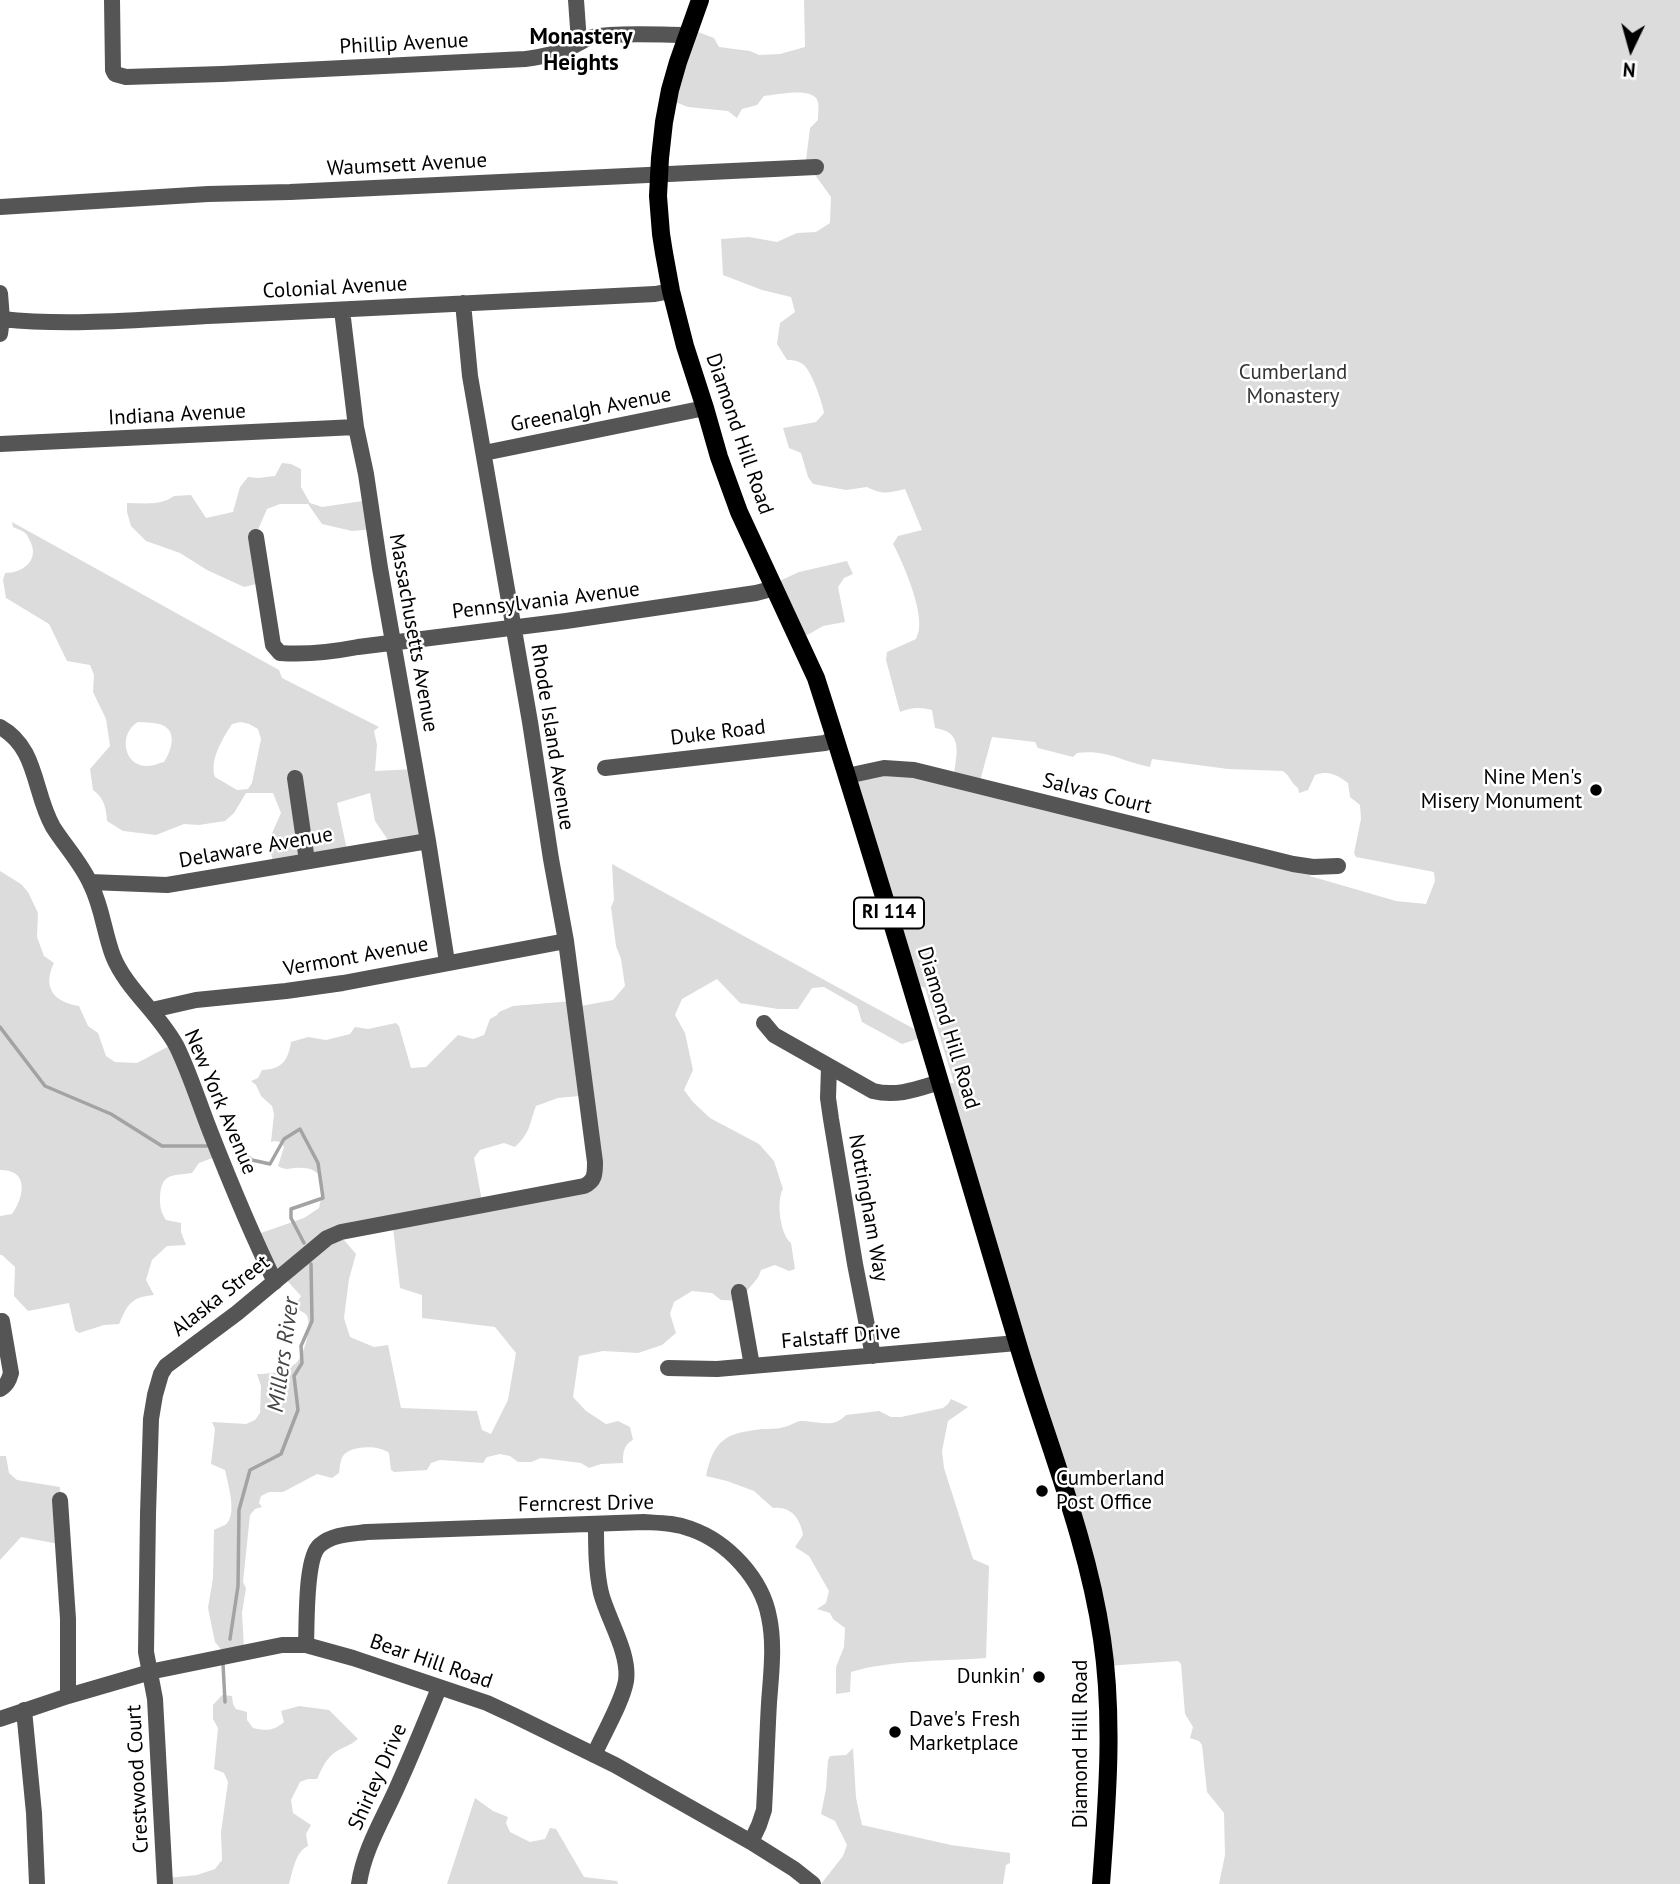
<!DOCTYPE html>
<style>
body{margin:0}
#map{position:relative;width:1680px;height:1884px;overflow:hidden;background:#fff;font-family:"PT Sans",sans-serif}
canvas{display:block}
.north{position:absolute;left:1596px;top:14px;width:70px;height:70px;-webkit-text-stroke:5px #fff;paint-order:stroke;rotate:185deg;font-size:19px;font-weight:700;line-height:28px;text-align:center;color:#000}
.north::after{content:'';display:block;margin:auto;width:24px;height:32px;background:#000;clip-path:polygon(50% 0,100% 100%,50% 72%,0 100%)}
</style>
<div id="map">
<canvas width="1680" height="1884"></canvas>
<div class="north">N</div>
</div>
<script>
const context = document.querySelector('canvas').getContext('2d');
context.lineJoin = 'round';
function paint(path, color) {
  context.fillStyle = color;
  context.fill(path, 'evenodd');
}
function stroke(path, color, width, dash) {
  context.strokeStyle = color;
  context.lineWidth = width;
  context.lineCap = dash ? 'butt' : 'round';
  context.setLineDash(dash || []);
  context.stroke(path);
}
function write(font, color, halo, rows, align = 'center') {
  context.font = font + ' "PT Sans",sans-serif';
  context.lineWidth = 5;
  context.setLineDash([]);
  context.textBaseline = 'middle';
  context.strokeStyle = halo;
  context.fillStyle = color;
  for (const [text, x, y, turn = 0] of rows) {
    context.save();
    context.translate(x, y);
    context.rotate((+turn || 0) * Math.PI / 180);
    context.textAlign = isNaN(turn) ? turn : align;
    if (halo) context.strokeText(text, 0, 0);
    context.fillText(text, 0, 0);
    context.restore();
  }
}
const green = new Path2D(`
 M804,0H1680V1884H1219L1225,1855L1224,1813L1207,1792L1202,1745L1199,1741L1190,1738L1193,1727L1185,1714L1181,1664L1178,1661L1106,1666L944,1083H954L925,988L913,983L847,772L954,774C957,752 963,732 935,728L932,710C920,707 912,707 900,712L886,660L887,652L916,639C917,635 919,632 919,628C922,608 903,562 893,544L898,536L922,530L905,489C887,493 883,495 867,487L846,490L813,484L808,477L801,453L789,448L783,428L816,422L824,413C822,401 812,373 804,365C799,361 794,360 787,360L777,344L780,323L795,312L791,297L762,290L723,275L721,239L749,237L777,242L797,233L816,232L830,223L831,197L808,165L806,160L810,128L818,120C818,115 819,107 818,102C814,86 777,95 764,96L757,105L742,109L737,118L728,111L688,107L670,100L690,29L714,38L719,47L750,51L759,55L780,54L805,47ZM992,737L1035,742L1038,748L1073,757L1077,753C1107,749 1123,762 1150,767L1152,759L1228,769L1283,771C1290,776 1291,783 1298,788L1299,793L1308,790L1315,775C1329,770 1337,775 1348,783L1350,797L1360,805L1361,819L1354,853L1356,857L1434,872L1435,881L1426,904L1396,901L1310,876V862L980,781Z
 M282,463L291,464L301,469V487L310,503L322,507L369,500L375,529L352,531L322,524L308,504H280L267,509L257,532L265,582L244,587L207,570L180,553L146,541L131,526L127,512V503C143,503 161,506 174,496L191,495L206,518L233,512L240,487L248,477L258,478L275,476Z
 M12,522L279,670L282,678L379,727L374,731L377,745L375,771L415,769L425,837L388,840L375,821L370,793L337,803L347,850L273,864L269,840L281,813L273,793H246L234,813L225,821L199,825L184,824L156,835L123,831L107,821C106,807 104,798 93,790L90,769L110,746L106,719L93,692L94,675L90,665L67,661L49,624L6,598L3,580L5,573C23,573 40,560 30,541C28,537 27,534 24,532C21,530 17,529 13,527ZM138,722C145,723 156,722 162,725C178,731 171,752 164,762C159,763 153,766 148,766C122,767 119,732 138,722ZM241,722L249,724L258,729L261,739L252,783L248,789L237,790L215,777C209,760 223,738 232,724Z
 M847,561L853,574L844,578L838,587L845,622L823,626L802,638L773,584L799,572Z
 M612,864L927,1036L902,1044L862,1022L857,1006L824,987L812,988L798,1009H778L740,1003L717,979L682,999L675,1015L685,1033L693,1070L684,1090L693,1102L710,1118L759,1144L774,1161L783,1189C776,1200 780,1235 791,1243L795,1269L789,1271L775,1265L761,1270C758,1283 745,1288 742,1301L721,1300L712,1293L692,1291L674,1302L670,1314L676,1333L662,1345L638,1353L603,1351L579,1356L573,1397L586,1411L606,1424L618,1421L630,1427L633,1440C623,1445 623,1454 623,1463L601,1464L589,1468L581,1463L541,1458L531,1462H518L510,1456L500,1454L487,1457L483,1463L440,1460L431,1463L427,1470L394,1472L391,1470L389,1453C379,1445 351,1445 343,1456C340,1460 340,1468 339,1473L332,1478L317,1474L283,1492H269L261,1496L259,1503L262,1507L255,1509L250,1515L243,1582L246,1588L242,1613L244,1648L223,1652L215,1642L208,1608L213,1578L214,1530C217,1528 221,1527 225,1525C238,1516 228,1484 225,1470L211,1464L215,1429L212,1422L246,1424L255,1420L260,1413L261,1386L257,1374C270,1374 284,1372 295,1364C304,1357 312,1327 307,1316C305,1312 298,1310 293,1308L301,1296L283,1276L276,1278L258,1234L304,1218L319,1208C325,1185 326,1166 295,1168C287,1169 285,1170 278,1166L284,1147L280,1142L275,1141L271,1142L274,1114L272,1106L261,1096L256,1085L251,1081L258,1078L262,1070C282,1069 288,1061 291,1042L308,1037L326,1040L350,1034L355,1027L368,1029L396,1023L399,1026L411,1068L426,1067L458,1035L473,1039L484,1035L490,1019L497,1015L499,1012L513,1006L572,1001L576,1007L613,1000L625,986L621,959L616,946L611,907L614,900ZM579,1096L593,1179L482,1201L474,1158L480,1150L504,1143L515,1147C531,1132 529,1124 536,1106L558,1098ZM392,1219L400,1288L422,1295V1318L495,1327L516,1353L508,1400L491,1434L482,1430L477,1411L401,1408L388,1345L374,1347L350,1337L344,1318L349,1279L356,1254L338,1233Z
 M0,871L21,884L28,892L38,913L37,937L44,956L54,963C42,988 54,1002 79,1006L88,1026L98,1033L106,1056L115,1062L137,1063L173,1044L223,1154L199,1163L192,1173C171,1176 161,1173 160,1198C160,1208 161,1212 166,1220L181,1223V1232L186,1245L167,1246L152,1260L146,1280L154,1295C131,1297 128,1304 119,1324L104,1325L79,1333L75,1330L69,1303L28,1311L14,1296L15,1267L2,1255H0V1216L12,1214C19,1205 27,1185 17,1175C13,1171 5,1170 0,1170Z
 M951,1399L968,1407L948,1421L942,1451L944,1468L973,1559L989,1566L986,1658C946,1661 889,1660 851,1672L850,1692L836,1694V1667L844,1647L845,1628L833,1619L830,1613L817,1609L826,1603L829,1591L809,1556L795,1547L803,1535C800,1518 791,1506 773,1508L754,1491L727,1481L706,1476C714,1439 726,1433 763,1429C770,1429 778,1429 784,1427C790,1426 795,1422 800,1421C817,1420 832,1430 846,1415L879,1411L891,1417H901L943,1408L948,1404Z
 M0,1456H6L9,1473L17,1480L60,1487L63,1536L59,1544L21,1537L0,1560Z
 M222,1695L232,1696L233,1704L236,1709L247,1712V1720L253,1728C266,1731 274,1731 284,1722L281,1711L299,1706L329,1710L358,1739C349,1746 346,1746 337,1751C326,1758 322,1768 317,1779H308L300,1782L291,1800L293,1813L311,1825L306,1834L308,1846C295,1852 293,1871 289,1884H166L167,1878L197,1875L215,1869L222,1860L221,1832L228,1782L224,1773L214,1769L218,1728L213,1719V1705Z
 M853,1748L856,1798L862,1825L951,1845L1010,1853V1863L1006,1865L1003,1884H821L843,1856L847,1845L835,1821L821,1814L826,1789L828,1760L830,1756L846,1755Z
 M475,1798L493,1811L508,1817L506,1823L510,1832L530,1842L545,1839L550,1828L556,1829L584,1877L617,1881L618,1884H447Z`);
const stream = new Path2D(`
 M0,1027L45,1086L111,1114L162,1146H207
 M234,1144L252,1160L270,1164L284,1139L300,1129L318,1163L323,1198L291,1209V1218L304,1243
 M230,1639L238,1586L239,1510L250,1470L281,1454L298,1410L294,1376L302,1363L301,1346L312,1321L311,1264
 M223,1664L225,1702`);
const minor = new Path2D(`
 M112,0L113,70L115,74L126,77L222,74L525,59C539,57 554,55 567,49C576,45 583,40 592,37C617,32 659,35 686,35
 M576,0L579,42
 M0,207L208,194L290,192L816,167
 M0,293L2,319L0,334
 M342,310L356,427L366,474L380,568L428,841L447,962
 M2,319C75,327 157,318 230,315C372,308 513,301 655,294L671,291
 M0,444L356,427
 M484,453L705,408
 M256,537L273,645L280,653C307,655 332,652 358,647L566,621L756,593L775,588
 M0,727C38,748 33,792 53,827C65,846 82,864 91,885C102,907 104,932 113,956C126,989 160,1014 177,1047C190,1074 199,1103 210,1131C230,1182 251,1233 275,1282
 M605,768L825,743L835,738
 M847,776L884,768L914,770L1293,864L1313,867L1338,866
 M295,778L307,861
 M90,882L167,885L428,841
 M152,1010L196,1000L286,991L343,983L566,941
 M764,1023L774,1035L873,1091C897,1097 917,1089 940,1082
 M829,1067L828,1098L831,1119L855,1264L873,1356
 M739,1292L752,1366
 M668,1368L717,1369L1017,1343
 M0,1389C7,1385 9,1380 11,1373L2,1321
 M60,1500L68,1619V1696
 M306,1645C307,1624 305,1557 320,1545C333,1534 351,1534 367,1532L644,1522C660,1523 676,1523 691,1529C728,1542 762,1579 769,1617C775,1645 771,1675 769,1703C767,1738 766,1774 764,1810L759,1825L751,1842
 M24,1710L34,1813L37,1884
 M0,1719L68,1696L154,1671L282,1645H306L353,1658L487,1703L515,1716L615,1765L751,1842L794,1869L813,1884
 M594,1755C603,1734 622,1703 626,1681C630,1653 608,1620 601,1593C596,1571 596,1547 596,1524
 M165,1884L155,1699L146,1652L148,1514L151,1419L155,1395L161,1374L166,1366L237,1313L327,1238L341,1232L584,1186C595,1181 595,1174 595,1162L566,941L551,859L530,722L470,376L463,303
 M359,1884C364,1848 385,1816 399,1783C413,1752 426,1720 439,1688`);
const major = new Path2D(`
 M700,0L678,62L670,90L664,122L660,158L658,196L661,234L664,253L671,291L685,346L705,408L719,457L739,512L816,678L824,703C891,914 953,1126 1016,1338C1045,1438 1087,1536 1102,1639C1114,1719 1107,1803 1101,1884`);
const markers = [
 [1596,790,7,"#000"],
 [1042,1491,7,"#000"],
 [1039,1677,7,"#000"],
 [895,1732,7,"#000"]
];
const shields = [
 [889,913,70]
];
const shieldNames = [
 ["RI 114",889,913]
];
const streetNames = [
 ["Phillip Avenue",404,44,-3],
 ["Waumsett Avenue",407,165,-3],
 ["Colonial Avenue",335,288,-3],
 ["Greenalgh Avenue",591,410,-11],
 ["Indiana Avenue",177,415,-3],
 ["Diamond Hill Road",739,434,71],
 ["Pennsylvania Avenue",546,601,-7],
 ["Massachusetts Avenue",413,633,80],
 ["Duke Road",718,733,-7],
 ["Rhode Island Avenue",552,737,81],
 ["Salvas Court",1097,794,14],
 ["Delaware Avenue",256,848,-10],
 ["Vermont Avenue",356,957,-10],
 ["Diamond Hill Road",948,1028,73],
 ["New York Avenue",220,1102,67],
 ["Nottingham Way",868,1208,80],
 ["Alaska Street",221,1296,-38],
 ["Falstaff Drive",841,1337,-5],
 ["Ferncrest Drive",586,1504,-1],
 ["Bear Hill Road",431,1662,19],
 ["Diamond Hill Road",1081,1744,-90],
 ["Shirley Drive",378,1777,-66],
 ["Crestwood Court",138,1779,-93]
];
const parkNames = [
 ["Cumberland",1293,373],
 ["Monastery",1293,397]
];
const poiNames = [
 ["Nine Men's",1582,778],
 ["Misery Monument",1582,802],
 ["Cumberland",1056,1479,"left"],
 ["Post Office",1056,1503,"left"],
 ["Dunkin'",1025,1677],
 ["Dave's Fresh",909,1720,"left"],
 ["Marketplace",909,1744,"left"]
];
const neighbourhoodNames = [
 ["Monastery",581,37],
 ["Heights",581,63]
];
const waterNames = [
 ["Millers River",284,1355,-82]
];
paint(green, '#dcdcdc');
stroke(stream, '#a3a3a3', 3.5);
stroke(minor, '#555', 16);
stroke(major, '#000', 18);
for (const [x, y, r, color] of markers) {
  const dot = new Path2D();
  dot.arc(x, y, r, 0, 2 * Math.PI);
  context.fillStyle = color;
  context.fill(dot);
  stroke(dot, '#fff', 2.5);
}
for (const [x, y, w] of shields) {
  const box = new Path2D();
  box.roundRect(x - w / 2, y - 15.5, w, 31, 5);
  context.fillStyle = '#fff';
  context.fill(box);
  stroke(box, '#000', 2);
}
write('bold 19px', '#000', null, shieldNames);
write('21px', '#000', '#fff', streetNames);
write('21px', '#333', '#fff', parkNames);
write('21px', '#000', '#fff', poiNames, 'right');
write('bold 23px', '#000', '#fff', neighbourhoodNames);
write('italic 23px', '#444', '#fff', waterNames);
</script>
